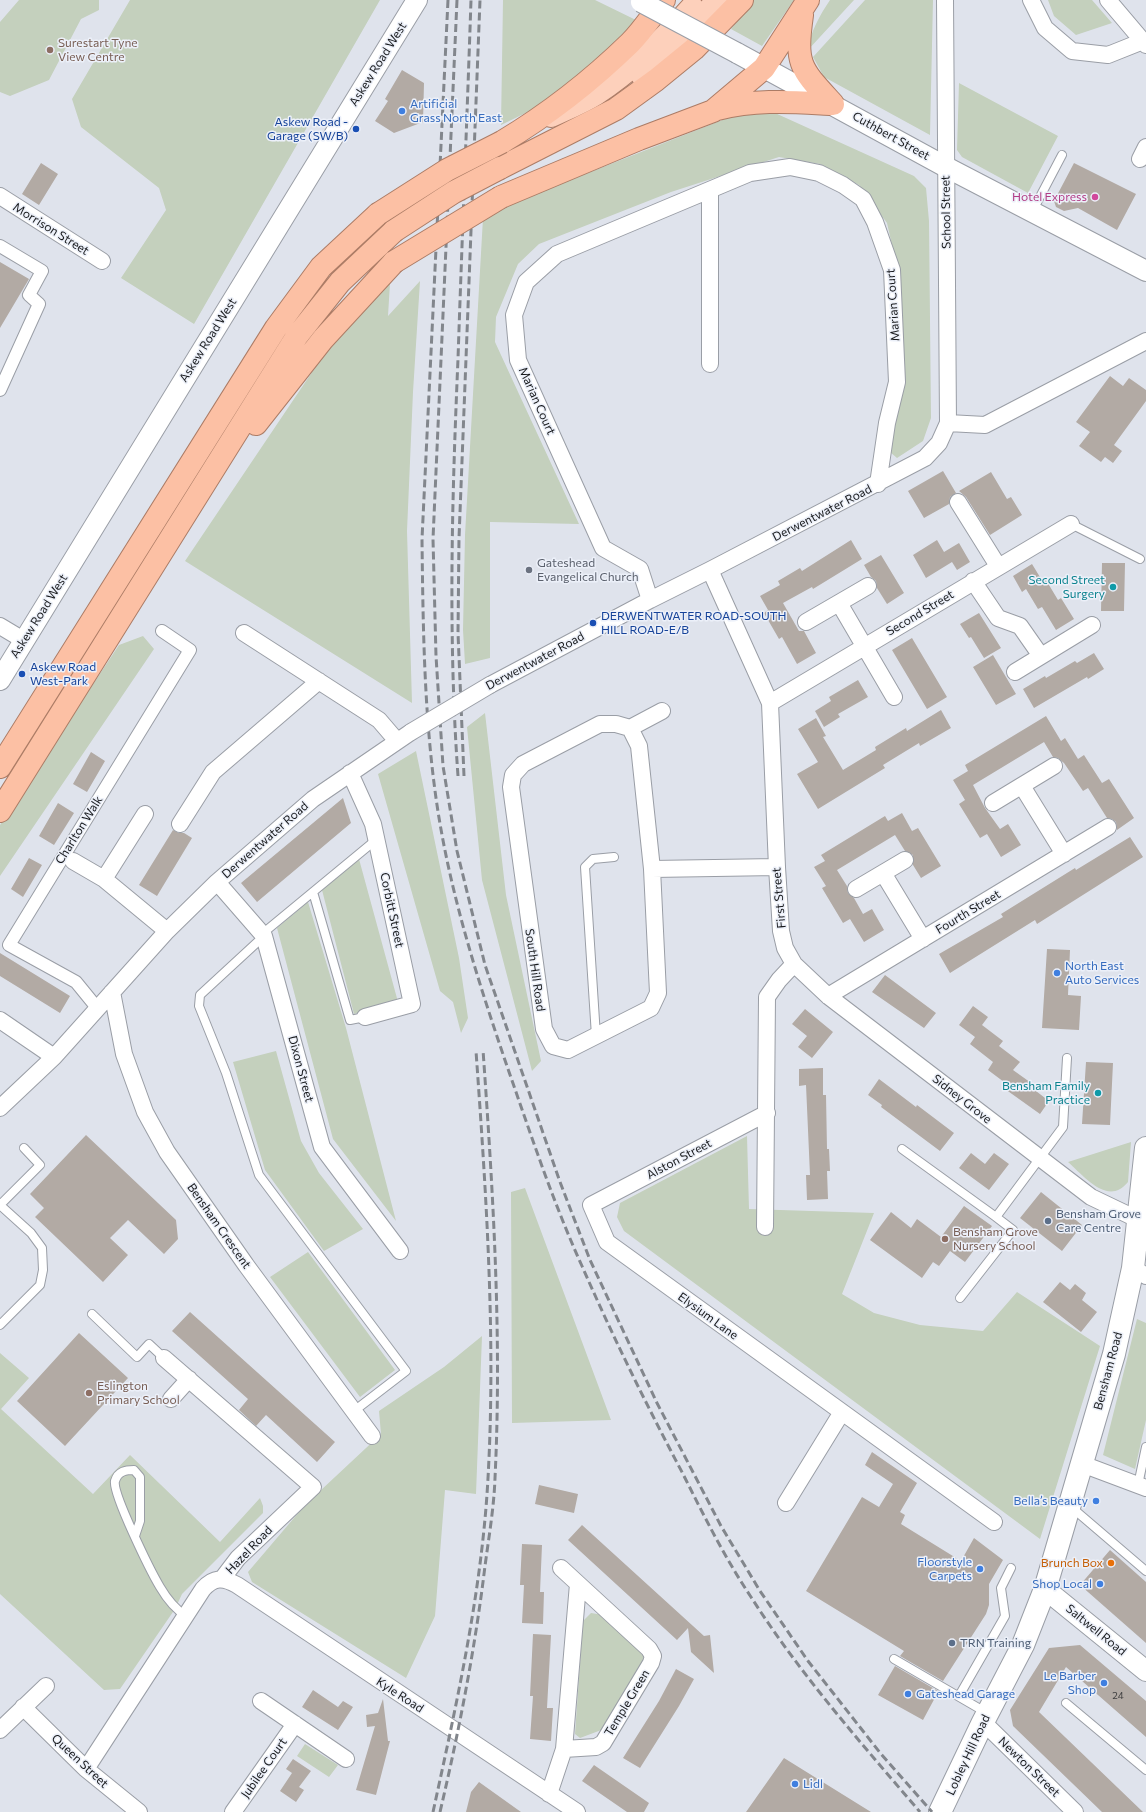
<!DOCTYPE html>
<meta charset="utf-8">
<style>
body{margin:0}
canvas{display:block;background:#dfe3ec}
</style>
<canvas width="1146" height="1812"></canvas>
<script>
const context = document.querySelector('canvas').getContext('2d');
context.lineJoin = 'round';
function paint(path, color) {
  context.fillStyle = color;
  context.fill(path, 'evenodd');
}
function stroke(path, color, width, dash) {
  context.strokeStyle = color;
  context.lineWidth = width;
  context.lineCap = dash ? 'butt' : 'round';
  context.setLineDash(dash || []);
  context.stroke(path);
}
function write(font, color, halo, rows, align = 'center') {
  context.font = font + ' Commissioner,sans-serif';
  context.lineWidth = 3;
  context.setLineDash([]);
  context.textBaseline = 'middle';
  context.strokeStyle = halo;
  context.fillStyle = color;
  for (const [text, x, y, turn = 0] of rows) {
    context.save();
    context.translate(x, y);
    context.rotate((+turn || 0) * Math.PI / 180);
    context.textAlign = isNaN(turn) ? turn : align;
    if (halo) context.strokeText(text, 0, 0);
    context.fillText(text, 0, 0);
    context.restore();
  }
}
const green = new Path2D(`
 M19,0H99V10L81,19L49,80L10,96L0,92V22Z
 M130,0H380L194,324L121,278L166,210L159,188L81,127L72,99Z
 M503,0H595L638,21L591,69L544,104L501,125Z
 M754,0H794L762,46L731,29Z
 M830,0H854L808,50C810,32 820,15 830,0Z
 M865,0H933L930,135L824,77L813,57Z
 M1048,0H1092L1112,23L1076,35L1054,16Z
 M959,83L1058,136L1028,193L962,157L957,150Z
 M775,113L914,176L926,188L929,221L931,418L923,441L897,458L890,452L897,267L887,223L859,185L820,164L779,157L671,192L539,244L518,264L496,317L495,342L579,524L490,522V658L465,664L463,630L465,535L483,218L499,208L735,115Z
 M420,281L413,392L407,531L412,703L185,561L335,338L390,283L388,316Z
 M143,636L154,649L0,876V825L119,645Z
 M485,713L506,895L541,1061L532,1071L482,880L467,727Z
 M416,751L459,958L468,1018L461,1033L453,1002L440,991L378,774Z
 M359,859L398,1002L354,1014L322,890Z
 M308,902L346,1028L396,1221L333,1139L277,928Z
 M276,1051L301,1141L319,1173L363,1229L324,1251L265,1170L233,1062Z
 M747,1136L749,1209L874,1213L842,1294L874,1313L920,1325L983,1331L1017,1292L1100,1346L1040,1539L624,1231L617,1217L620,1203Z
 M1131,1142L1128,1182C1108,1207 1084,1176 1068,1162Z
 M525,1188L611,1420L512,1423L511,1192Z
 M308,1252L395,1370L360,1397L270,1277Z
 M1137,1319L1146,1323V1420L1135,1469L1103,1455Z
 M482,1336L476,1494L445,1490L435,1616L406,1678L252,1582L248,1572L305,1505L381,1434L379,1411L444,1367Z
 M0,1353L29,1378L1,1409L93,1494L130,1455L220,1542L260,1498L263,1506V1513L182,1594L175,1609L120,1689L104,1690L0,1594Z
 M591,1613L603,1615L646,1654L643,1665L604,1729L580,1738L575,1734L583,1621Z
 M305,1744L338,1765L329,1777L297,1756Z`);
const building = new Path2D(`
 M402,70L424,83L423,122L394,133L375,121L388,101L385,99Z
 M41,163L58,174L39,205L22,194Z
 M1074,163L1136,194L1117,230L1078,208L1064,211L1056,207L1054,201Z
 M0,262L29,279L0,328Z
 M1110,376L1123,386L1129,378L1146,390V401L1114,445L1122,451L1113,463L1105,457L1101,462L1079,446L1090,432L1076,422Z
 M943,471L956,493L950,497L949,504L924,518L908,491Z
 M991,472L1007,499L1011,497L1022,515L990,535L966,497L959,491Z
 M851,540L862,559L813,589L812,587L783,603L799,631H804L816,653L797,664L782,637L779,639L764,613L768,610L760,596L780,585L778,581L800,568L802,571Z
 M937,540L944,552L959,543L970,562L957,570L952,562L926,578L913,555Z
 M881,555L904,593L887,604L877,588L876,581L871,577L864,565Z
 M1102,563H1125L1124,611H1101Z
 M1032,564L1043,582L1046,580L1058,600L1061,598L1074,619L1056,630L1042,607L1038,609L1026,589L1022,592L1013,576Z
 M979,613L1001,648L984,658L971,637L969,638L960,624Z
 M912,638L947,697L927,709L892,650Z
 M1094,653L1104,669L1088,679L1087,677L1034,708L1023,689L1045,676L1046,678L1075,661L1077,663Z
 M993,655L1016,694L996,705L973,667Z
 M858,680L868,697L838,714L840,717L824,727L815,711L831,701L829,697Z
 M941,710L951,728L920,746L919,743L883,765L885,768L818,809L797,774L818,762L798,729L816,718L826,736L823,737L843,770L876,750L875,747L906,728L907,731Z
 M1046,716L1061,741L1065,738L1078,759L1084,755L1102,783L1109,779L1134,818L1117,830L1116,822L1112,819L1107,818L1088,788L1083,791L1064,763L1058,758L1053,757L1044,742L973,785L985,808L1000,829L1008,824L1021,845L1001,857L987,834L980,838L959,804L965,800L953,780L968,771L965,765Z
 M91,752L105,761L87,792L73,784Z
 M343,798L351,823L257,902L241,883Z
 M58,803L74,813L54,845L39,836Z
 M902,813L912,831L918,828L941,866L921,878L913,865V855L905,851L895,835L837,870L847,886L848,893L854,898L863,914L872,909L884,930L864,942L850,919L843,923L822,888L826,886L814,867L825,861L821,855L885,816L888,821Z
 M173,830L179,833H184L192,838L157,896L139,885Z
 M1130,837L1143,857L1037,924L1035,920L950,973L939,954L1003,917L1001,914L1075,868L1076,870Z
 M29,858L42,865L23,897L11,889Z
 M1047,949L1070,950L1068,995L1081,996L1079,1030L1042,1028Z
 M0,953L70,996L60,1013L0,976Z
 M885,975L936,1013L924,1028L872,992Z
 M973,1006L988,1017L982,1025L1003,1041L999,1046L1020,1062L1013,1070L1034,1085L1032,1088L1049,1101L1040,1114L1005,1089L1008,1085L988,1070L993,1062L970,1044L975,1037L959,1025Z
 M805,1009L833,1032L812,1058L798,1047L807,1036L792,1024Z
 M1086,1062L1113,1063L1110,1125L1082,1124Z
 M823,1068V1095H826L827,1149H829L830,1171H827L828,1199L807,1200L806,1175H810L806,1085L799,1086V1069Z
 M879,1079L916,1107L917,1105L954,1133L940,1151L881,1107L882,1105L868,1095Z
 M86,1135L176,1220L178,1239L164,1254L128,1220L110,1238L128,1255L103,1282L35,1217L44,1208L30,1194Z
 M971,1153L985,1164L994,1153L1009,1164L989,1190L959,1168Z
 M1041,1192L1082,1225L1062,1251L1020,1218Z
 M964,1206L992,1226L965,1262L950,1251L939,1266L933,1262L922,1278L870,1240L891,1212L911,1228L917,1219L941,1237Z
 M1060,1282L1070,1290L1075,1284L1086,1293L1082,1300L1097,1312L1081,1332L1043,1302Z
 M190,1312L335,1442L317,1462L266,1415L256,1426L254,1424L239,1410L248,1399L172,1331Z
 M79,1333L128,1378L65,1446L17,1401Z
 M872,1452L917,1483L900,1512L905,1515L901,1524L961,1561L974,1538L1003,1560L989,1584V1605L986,1614L943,1681L900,1656L904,1651L806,1591L862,1497L879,1507L893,1484L865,1465Z
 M539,1485L578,1494L574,1513L535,1504Z
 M582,1525L704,1636L710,1635L714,1673L691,1652L688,1628L677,1640L568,1540Z
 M522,1544L542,1545L540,1592H544L543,1624L522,1623L524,1585H520Z
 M1110,1550L1146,1582V1643L1080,1585Z
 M533,1634L551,1635L547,1708H553L551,1741L530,1739L533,1696H530Z
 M1080,1645L1146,1701V1737L1066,1667L1039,1712L1143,1812H1102L1013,1726L1010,1710L1049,1648Z
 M895,1666L938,1691L936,1693L937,1694L923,1720L878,1695Z
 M676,1669L694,1679L679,1706L640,1768L623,1758L659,1701Z
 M313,1690L338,1707L343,1701L353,1707L338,1730L302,1707Z
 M383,1699L388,1741H390L376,1795L356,1790L375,1726L367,1727L366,1715L378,1713Z
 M784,1758L871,1812H746Z
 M293,1759L311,1771L299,1787L304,1790L296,1802L280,1791L292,1773L286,1769Z
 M594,1765L649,1803L644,1812H627L582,1781Z
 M479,1782L521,1812H466L471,1792Z`);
const service = new Path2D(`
 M1032,212L1062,155
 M1071,524L1140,559
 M313,892L350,1020L365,1017
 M262,934L377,839
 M264,936L200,995L199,1006L226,1073L259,1175L406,1371L354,1411
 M596,1036L585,867L593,859L614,857
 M902,1149L996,1217
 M0,1205L31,1233L42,1248L43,1270L40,1285L0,1325
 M0,1205L40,1165L24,1148
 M960,1298L1013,1230L996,1217L1063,1127L1067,1058
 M92,1314L137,1357L149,1344L164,1358
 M1138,1485L1146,1447
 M1070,1506L1146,1571
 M135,1536L140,1521V1477L134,1470C126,1470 118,1471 115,1481C112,1493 151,1572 160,1587C167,1599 175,1609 186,1616
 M894,1659L987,1713
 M959,1696L1005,1616L1001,1588L1011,1568
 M1066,1703L1146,1770`);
const pedestrian = new Path2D(`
 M0,246L42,271L29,295L39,304L0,390
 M98,1009L76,982L9,945L190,650L162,631`);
const minor = new Path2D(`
 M945,0L948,423
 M1031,0L1045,28L1072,51L1108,55L1143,41
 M1108,0L1146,45
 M1140,159L1146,147
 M710,190V364
 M0,196L102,261
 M958,502L998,566
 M710,570L770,703L777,867L781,931L785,948L794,964L779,980L767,997L765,1227
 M973,581L998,618L1020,626L1041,656
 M650,600L640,569L603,548L518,360L514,315L526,282L557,254L750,173L790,167L819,173L843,185L863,199L875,222L892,270L897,382L887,423L878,484
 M839,603L894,697
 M806,622L868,586
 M0,626L25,641
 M244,633L379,720L397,741
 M1015,672L1092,625
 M490,685L650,600L710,570L925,458L939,443L948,423L985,425L1146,341
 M770,703L1071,524
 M600,724H616L630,728L639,746L652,869L658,993L651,1008L568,1050L553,1046L544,1029L511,787L513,775L523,764Z
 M630,728L662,711
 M350,773L373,824L412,1004L365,1017
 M1022,786L1064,854
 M993,803L1054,766
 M180,824L213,772L319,681
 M73,861L104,879L167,931
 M652,869L777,867
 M883,873L923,939
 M104,879L145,814
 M217,882L264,936L322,1147L400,1251
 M856,889L905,860
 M794,964L828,996L1091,1197L1139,1220
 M112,992L124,1054L145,1112L167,1152L246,1265L372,1436
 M828,996L1108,827
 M0,1020L54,1057
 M0,1108L54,1057L167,931L217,882L313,799L411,732
 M767,1113L591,1205L607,1242L994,1522
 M1133,1268L1146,1276
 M164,1358L313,1487L238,1558L222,1579
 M171,1399L189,1379
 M1082,1464L1146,1488
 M786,1503L842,1412
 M561,1568L649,1649L653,1656L651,1663L603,1743L596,1747L564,1749
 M261,1701L346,1759
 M23,1707L86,1769L139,1812
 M983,1722L1075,1812
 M0,1730L46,1686
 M86,1769L203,1589C214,1577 223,1577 237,1585L577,1812
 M549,1794L564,1749L578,1584
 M233,1812L295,1724`);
const tertiary = new Path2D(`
 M737,53L946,167L1146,271
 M0,680L417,0
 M1045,1589L1146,1671`);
const secondary = new Path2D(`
 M940,1812L983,1722L1023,1645L1045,1589L1114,1354L1133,1268L1146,1148`);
const primary = new Path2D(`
 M643,77L677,48L717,0
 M551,116C566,109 582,103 596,94C633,70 663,40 692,7`);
const trunk = new Path2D(`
 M802,15C795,65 800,68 833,104
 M717,109C758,99 791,102 833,104
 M502,142C547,115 592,80 630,43C643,30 653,14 664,0
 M500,168L616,109L656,80L694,49L742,0
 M501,197L639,139L713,111L764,68L808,0
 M256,424L323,339L394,262
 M0,767L276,328L321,267L378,214
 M0,811L297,336L340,282L394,231`);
const rail = new Path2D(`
 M448,0L422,539C423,625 424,713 436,798C449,891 478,981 508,1069C531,1135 553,1202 582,1266C613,1337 647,1406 683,1474C704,1516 725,1558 751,1597C800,1674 861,1743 920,1812
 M457,0L433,539L436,656L443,766L457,851L485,965L560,1182L590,1260L657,1403L721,1526L760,1591L808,1661L881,1754L932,1812
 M458,776C448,637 452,498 458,359C462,239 467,120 471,0
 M464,776L458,633L459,538L480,0
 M433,1812C457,1702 482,1590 488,1478C496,1336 486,1192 476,1051
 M440,1812C459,1731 475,1649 485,1566C489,1536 494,1507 495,1478C502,1335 493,1192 483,1050`);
const minorBridge = new Path2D(`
 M411,732L490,685`);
const tertiaryBridge = new Path2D(`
 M641,2L737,53`);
const trunkBridge = new Path2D(`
 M378,214L447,170L502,142
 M394,231L454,192L500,168
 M394,262L501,197`);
const markers = [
 [50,50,4,"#8d6e63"],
 [402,111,4,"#3f7fe0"],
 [356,129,4,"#1a4fb4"],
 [1095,197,4,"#d1479c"],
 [529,570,4,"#6b7280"],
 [1113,587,4,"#0f9aa8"],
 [593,623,4,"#1a4fb4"],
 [22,674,4,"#1a4fb4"],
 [1057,973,4,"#3f7fe0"],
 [1098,1093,4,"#0f9aa8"],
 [1048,1221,4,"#5c6f8a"],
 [945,1239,4,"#8d6e63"],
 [89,1393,4,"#8d6e63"],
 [1096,1501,4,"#3f7fe0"],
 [1111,1563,4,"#e8710a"],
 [980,1569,4,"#3f7fe0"],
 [1100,1584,4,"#3f7fe0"],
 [952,1643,4,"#5c6f8a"],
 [1104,1683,4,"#3f7fe0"],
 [908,1694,4,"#3f7fe0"],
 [795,1784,4,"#3f7fe0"]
];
const numberNames = [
 ["24",1118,1696]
];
const educationNames = [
 ["Surestart Tyne",58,43],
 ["View Centre",58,57],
 ["Bensham Grove",953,1232],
 ["Nursery School",953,1246],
 ["Eslington",97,1386],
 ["Primary School",97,1400]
];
const streetNames = [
 ["Askew Road West",378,64,-58],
 ["Cuthbert Street",891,136,29],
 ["School Street",946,212,-91],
 ["Morrison Street",51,229,32],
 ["Marian Court",893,305,-94],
 ["Askew Road West",208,340,-58],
 ["Marian Court",537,401,66],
 ["Derwentwater Road",822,513,-27],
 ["Second Street",920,613,-31],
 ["Askew Road West",39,616,-58],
 ["Derwentwater Road",535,661,-28],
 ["Charlton Walk",79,830,-58],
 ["Derwentwater Road",265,840,-41],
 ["First Street",779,898,-95],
 ["Corbitt Street",392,910,78],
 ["Fourth Street",968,912,-31],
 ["South Hill Road",535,970,82],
 ["Dixon Street",301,1069,75],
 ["Sidney Grove",962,1099,38],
 ["Alston Street",679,1159,-28],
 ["Bensham Crescent",219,1226,55],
 ["Elysium Lane",708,1316,36],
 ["Bensham Road",1108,1371,-75],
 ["Hazel Road",249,1550,-46],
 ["Saltwell Road",1096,1630,39],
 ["Kyle Road",400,1695,33],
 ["Temple Green",627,1703,-59],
 ["Lobley Hill Road",968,1755,-65],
 ["Queen Street",80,1761,43],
 ["Newton Street",1029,1767,44],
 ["Jubilee Court",264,1768,-55]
];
const shopNames = [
 ["Artificial",410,104],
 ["Grass North East",410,118],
 ["North East",1065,966],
 ["Auto Services",1065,980],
 ["Bella’s Beauty",1088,1501,"right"],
 ["Floorstyle",972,1562,"right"],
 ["Carpets",972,1576,"right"],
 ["Shop Local",1092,1584,"right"],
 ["Le Barber",1096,1676,"right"],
 ["Shop",1096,1690,"right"],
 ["Gateshead Garage",916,1694],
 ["Lidl",803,1784]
];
const transitNames = [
 ["Askew Road -",348,122,"right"],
 ["Garage (SW/B)",348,136,"right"],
 ["DERWENTWATER ROAD-SOUTH",601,616],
 ["HILL ROAD-E/B",601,630],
 ["Askew Road",30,667],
 ["West-Park",30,681]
];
const hotelNames = [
 ["Hotel Express",1087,197]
];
const worshipNames = [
 ["Gateshead",537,563],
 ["Evangelical Church",537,577]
];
const cultureNames = [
 ["Second Street",1105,580],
 ["Surgery",1105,594],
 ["Bensham Family",1090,1086],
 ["Practice",1090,1100]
];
const serviceNames = [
 ["Bensham Grove",1056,1214],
 ["Care Centre",1056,1228],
 ["TRN Training",960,1643]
];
const foodNames = [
 ["Brunch Box",1103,1563]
];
paint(green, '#c4d0bd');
paint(building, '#b2aaa4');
stroke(service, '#9a9ea6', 10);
stroke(pedestrian, '#9a9ea6', 14);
stroke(minor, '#9a9ea6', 18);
stroke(tertiary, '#9a9ea6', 22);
stroke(secondary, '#9a9ea6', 24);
stroke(primary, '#ac7c66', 24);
stroke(trunk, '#ac7c66', 24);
stroke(service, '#fff', 8);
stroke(pedestrian, '#fff', 12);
stroke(minor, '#fff', 16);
stroke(tertiary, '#fff', 20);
stroke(secondary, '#fff', 22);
stroke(primary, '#fdd0bb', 22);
stroke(trunk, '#fcc0a4', 22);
stroke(rail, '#82868c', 3, [8, 4]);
stroke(minorBridge, '#9a9ea6', 18, []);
stroke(tertiaryBridge, '#9a9ea6', 22, []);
stroke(trunkBridge, '#ac7c66', 24, []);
stroke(minorBridge, '#fff', 16);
stroke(tertiaryBridge, '#fff', 20);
stroke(trunkBridge, '#fcc0a4', 22);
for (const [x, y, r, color] of markers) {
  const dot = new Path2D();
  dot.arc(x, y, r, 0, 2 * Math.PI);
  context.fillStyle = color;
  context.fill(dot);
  stroke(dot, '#ecf0f9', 1.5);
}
write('10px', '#3e3e3f', null, numberNames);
write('12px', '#785e54', '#ecf0f9', educationNames, 'left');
write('12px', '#181a1d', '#ecf0f9', streetNames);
write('12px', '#366cbe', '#ecf0f9', shopNames, 'left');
write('12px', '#164399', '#ecf0f9', transitNames, 'left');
write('12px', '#b23c85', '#ecf0f9', hotelNames, 'right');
write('12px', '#5b616d', '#ecf0f9', worshipNames, 'left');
write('12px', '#0d838f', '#ecf0f9', cultureNames, 'right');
write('12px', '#4e5e75', '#ecf0f9', serviceNames, 'left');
write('12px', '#c56008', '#ecf0f9', foodNames, 'right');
</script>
